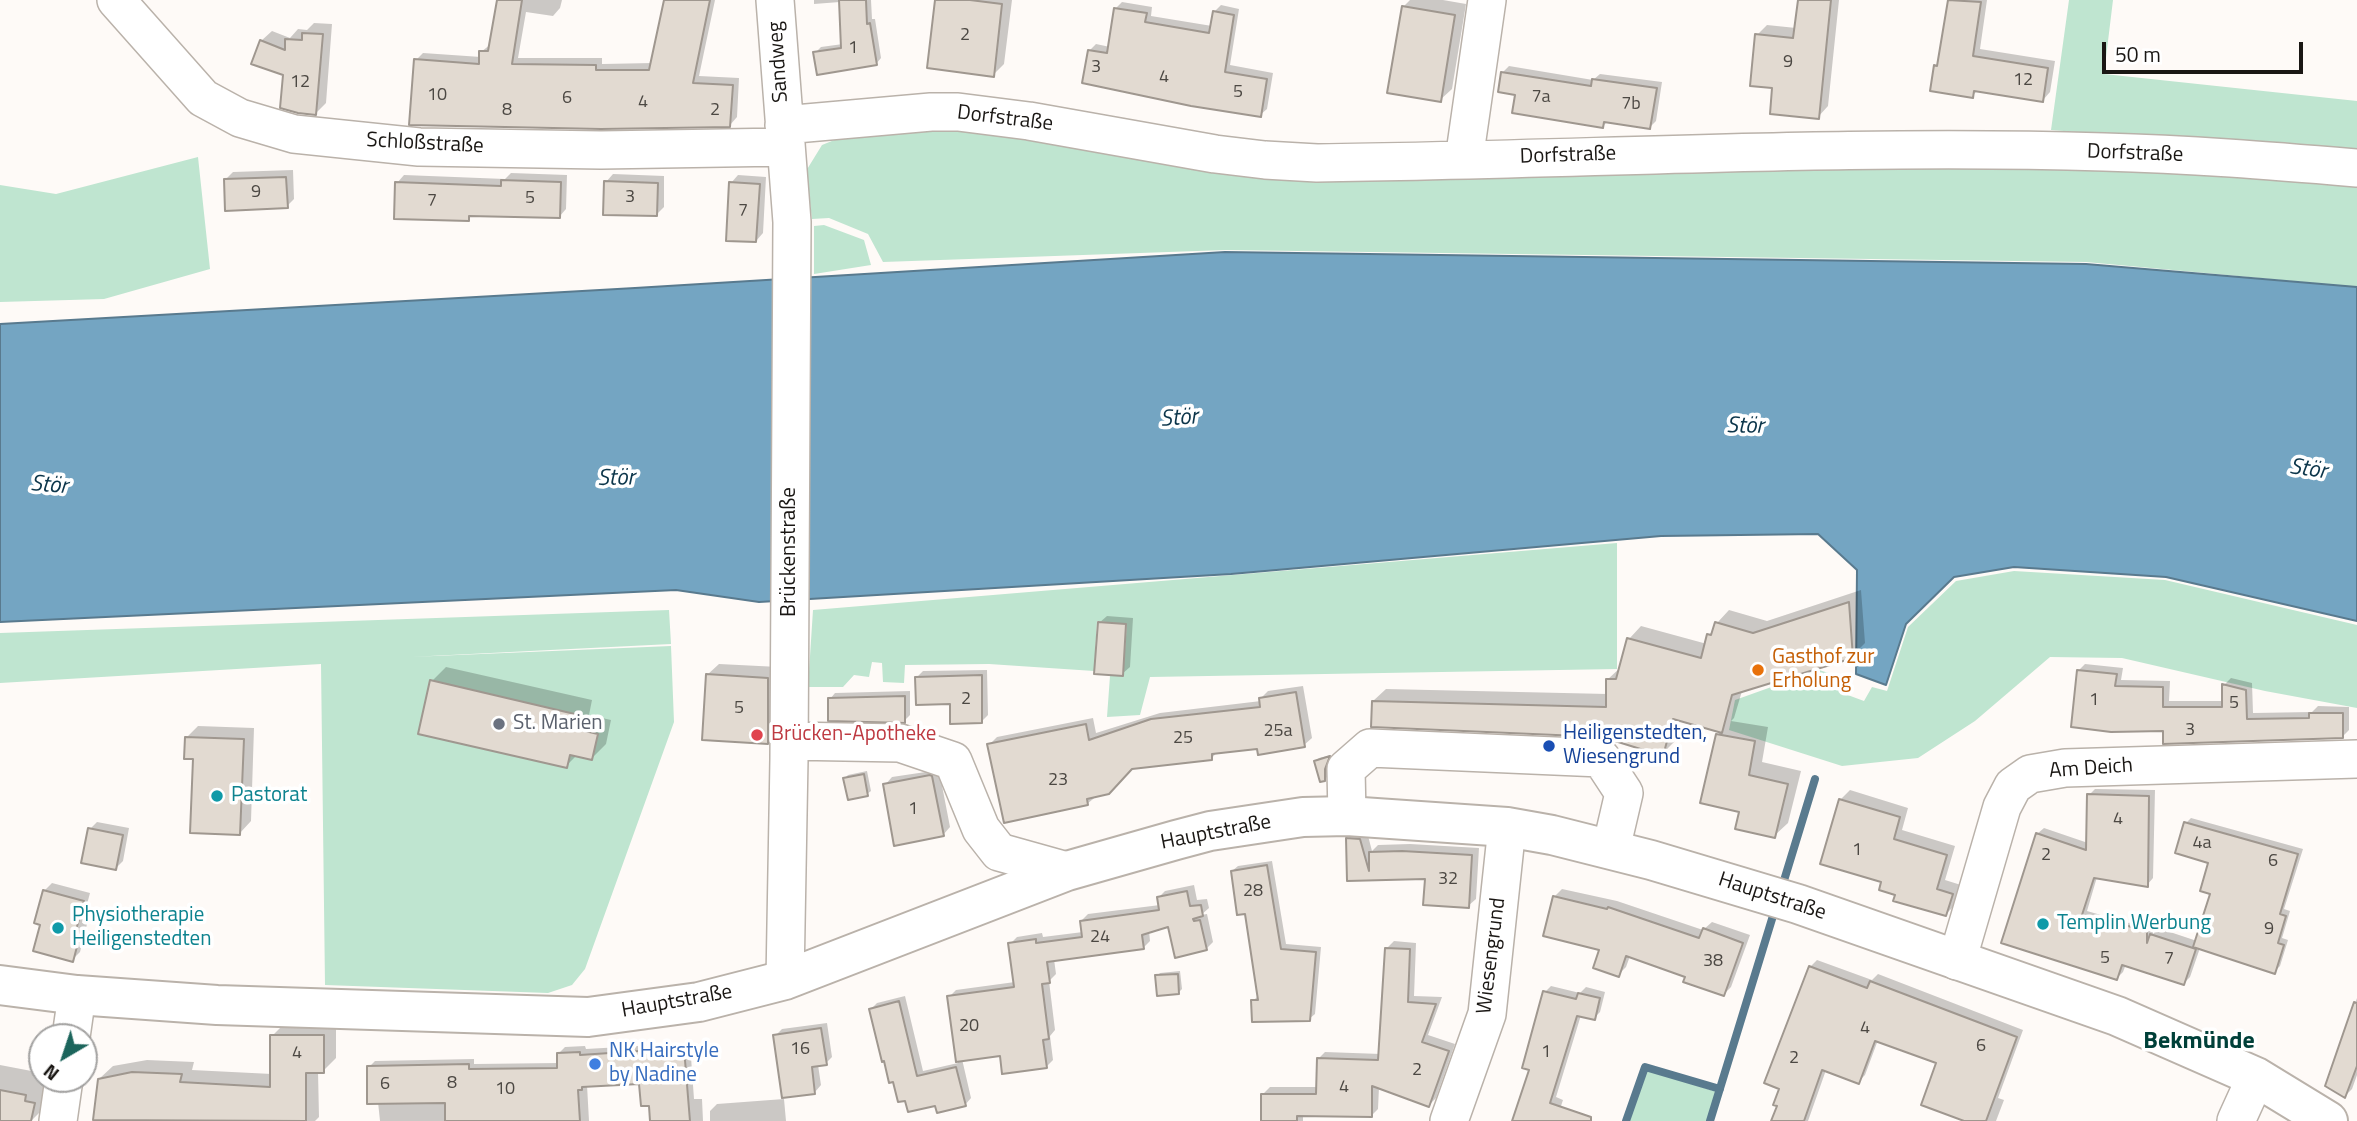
<!DOCTYPE html>
<meta charset="utf-8">
<style>
body{margin:0}
#map{position:relative;width:2357px;height:1121px;overflow:hidden;background:#fefaf7;font-family:"Titillium Web",sans-serif}
canvas{display:block}
.north{position:absolute;left:28px;top:1023px;width:70px;height:70px;box-sizing:border-box;background:#fff;border:2px solid #a3a2a1;border-radius:50%;rotate:219deg;font-size:19px;font-weight:700;line-height:28px;text-align:center;color:#1a1714}
.north::after{content:'';display:block;margin:auto;width:24px;height:32px;background:#1c655c;clip-path:polygon(50% 0,100% 100%,50% 72%,0 100%)}
.scale{position:absolute;left:2102px;top:42px;width:201px;height:32px;box-sizing:border-box;border:4px solid #1a1714;border-top:0;padding-left:9px;font-size:21px;line-height:24px;white-space:nowrap;color:#1a1714;-webkit-text-stroke:5px #fff;paint-order:stroke}
</style>
<div id="map">
<canvas width="2357" height="1121"></canvas>
<div class="north">N</div>
<div class="scale">50 m</div>
</div>
<script>
const context = document.querySelector('canvas').getContext('2d');
context.lineJoin = 'round';
function paint(path, color) {
  context.fillStyle = color;
  context.fill(path, 'evenodd');
}
function stroke(path, color, width, dash) {
  context.strokeStyle = color;
  context.lineWidth = width;
  context.lineCap = dash ? 'butt' : 'round';
  context.setLineDash(dash || []);
  context.stroke(path);
}
function write(font, color, halo, rows, align = 'center') {
  context.font = font + ' "Titillium Web",sans-serif';
  context.lineWidth = 7;
  context.setLineDash([]);
  context.textBaseline = 'middle';
  context.strokeStyle = halo;
  context.fillStyle = color;
  for (const [text, x, y, turn = 0] of rows) {
    context.save();
    context.translate(x, y);
    context.rotate((+turn || 0) * Math.PI / 180);
    context.textAlign = isNaN(turn) ? turn : align;
    if (halo) context.strokeText(text, 0, 0);
    context.fillText(text, 0, 0);
    context.restore();
  }
}
const green = new Path2D(`
 M2069,0H2113L2104,74L2357,101V154L2051,130Z
 M940,124L1116,150L2097,164L2357,183V287L2086,262L1226,250L883,262L868,234L829,218L812,219L806,171L822,145L864,128Z
 M198,157L210,269L104,299L0,302V185L56,194Z
 M824,225L864,240L871,265L814,274V226Z
 M1617,543V669L1150,677L1140,715L1107,717L1110,676H1123L1127,624L1097,621L1094,671L989,664L905,665L904,683L883,682L882,663L872,662L869,677L854,675L843,687H808L813,610Z
 M2014,571L2165,580L2357,625V708L2265,691L2122,658L2050,657L1975,721L1918,758L1842,766L1729,730L1735,700L1819,670L1851,680L1845,694L1864,701L1872,687L1887,691L1908,627L1956,581Z
 M669,610L671,644L410,657L671,646L674,722L585,969L572,985L548,993L325,985L321,664L0,683V633Z
 M1647,1070L1717,1092L1708,1121H1628Z`);
const water = new Path2D(`
 M1225,252L2086,264L2357,287V621L2166,577L2014,567L1954,577L1906,624L1886,685L1856,674L1857,570L1818,534L1661,536L1231,574L759,602L676,590L0,622V324L635,288Z`);
const shadow = new Path2D(`
 M498,0H562L560,8L553,16L526,12L518,58H602V64L653,63L666,0H715L699,76L739,78L737,117L730,125L416,60L423,53L481,57V52L491,44Z
 M814,0H871L872,19H875L881,58L876,64L815,53L821,47L843,44L840,2L814,4Z
 M937,0H1012L1004,64L993,75Z
 M1410,0H1443L1466,4L1452,89L1440,100L1403,7Z
 M1800,0H1839L1828,106L1818,117L1774,86L1757,35L1767,25L1796,28Z
 M1949,0H1987L1980,49L2055,61L2050,92L2043,100L1978,90L1972,96L1935,66L1940,62Z
 M1122,2L1152,7L1151,16L1212,26L1214,12L1221,5L1239,9L1230,65L1273,73L1267,109L1260,115L1089,51L1096,44L1110,47L1116,8Z
 M314,23L332,24L326,103L316,113L261,41L272,31L290,38L298,29L307,30Z
 M1509,66L1593,80L1600,74L1662,82L1656,121L1649,128L1608,121L1603,126L1517,93L1503,72Z
 M293,170L294,199L287,206L225,180L233,172Z
 M511,173L567,175L566,209L559,217L473,214L468,219L397,183L404,175L505,179Z
 M613,174L664,176V207L656,215L606,182Z
 M738,175L766,177L763,233L756,241L731,183Z
 M1861,590L1865,643L1852,656L1742,691L1734,718L1731,721L1768,727L1762,762L1801,771L1788,823L1774,836L1741,810L1717,735L1722,731L1681,719L1675,741L1662,754L1602,735L1373,701L1386,689L1608,694L1607,680L1621,667L1629,639L1641,626L1707,644L1717,623L1729,610L1767,621Z
 M1107,616L1133,618L1130,667L1122,674L1099,623Z
 M719,664L779,667V731L767,743L707,675Z
 M2085,664L2123,668L2121,680L2170,681L2169,701H2224V685L2231,678L2252,683L2253,713L2312,712L2318,706L2349,707V730L2342,737L2165,729L2078,671Z
 M446,667L592,700L589,715L611,720L606,744L592,758L577,755L566,766L432,681Z
 M987,670L988,715L981,722L917,677L923,671Z
 M1303,686L1312,738L1304,745L1258,747L1218,751L1212,758L1132,767L1087,804L989,745L997,737L1093,718L1096,733L1160,713L1261,701V698L1268,691Z
 M910,691V715L904,721L830,699L835,693Z
 M198,726L254,728L251,821L240,833L194,758L186,738Z
 M1331,755L1328,764V776L1324,780L1316,761L1319,758Z
 M939,770L950,827L943,835L885,785L892,777Z
 M867,771L871,791L867,794L845,778L848,775Z
 M2095,789L2155,790L2153,878L2147,885L2097,877L2087,911L2129,923L2133,920L2153,926V934L2158,928L2197,941L2212,893L2210,862L2186,823L2191,818L2303,849L2284,909L2290,911L2282,938L2288,940L2280,966L2274,972L2200,948L2190,977L2184,983L2126,964L2123,972L2117,978L2003,941L2037,834L2044,828L2088,843L2089,795Z
 M1850,790L1908,808L1902,830L1955,846L1945,880L1961,885L1955,905L1946,914L1897,894L1883,881L1840,800Z
 M97,822L129,828L123,861L115,869L90,829Z
 M1355,831L1367,832L1372,851L1378,845L1410,844L1479,848L1476,899L1468,906L1427,877L1349,879L1348,839Z
 M1272,861L1286,944L1321,947L1315,1014L1309,1019L1253,1001L1259,995L1246,912L1232,871L1238,866Z
 M52,883L90,893L82,923L87,924L80,952L72,960L42,924L45,890Z
 M1194,885L1197,900L1207,899L1209,908L1201,915L1207,914L1213,942L1206,949L1169,925L1149,931L1150,941L1143,948L1054,959L1056,974L1049,981L1055,1030L1050,1036L1053,1060L1046,1067L1001,1054L962,1059L971,1098L965,1105L936,1103L906,1099L871,1009L877,1003L905,996L923,1071L958,1063L949,997L956,990L1015,982L1010,944L1017,937L1042,933L1043,937L1083,932L1081,921L1088,914L1160,905L1158,898L1165,891Z
 M1562,889L1617,901L1703,930L1712,922L1750,935L1731,987L1724,994L1687,976L1630,956L1626,967L1618,975L1601,949L1554,897Z
 M1394,941L1416,943L1414,996L1442,997L1428,1035L1455,1044L1436,1098L1429,1105L1379,1087L1378,1109L1371,1116L1303,1114V1121H1263V1094L1270,1087H1318V1059L1325,1052L1381,1054L1387,948Z
 M1817,960L1872,980L1878,974L2023,1030L1998,1098L2004,1100L1996,1121H1969L1939,1062L1878,1040L1865,1075L1858,1082L1826,1070L1808,1121H1773L1779,1104L1810,967Z
 M1180,971L1182,989L1179,992L1157,976L1160,973Z
 M1551,986L1580,993L1586,987L1605,992L1600,1012L1594,1018L1581,1015L1556,1097L1563,1100L1556,1121H1514L1531,1069L1545,992Z
 M2357,998V1075L2352,1089L2345,1096L2327,1085Z
 M285,1023H336V1058L323,1071H318L319,1117L315,1121H95L99,1079L113,1066L147,1060L194,1062L192,1070L272,1074V1036Z
 M827,1023L832,1057L826,1063L818,1065L821,1085L815,1092L775,1036L782,1029Z
 M690,1043L694,1099H702L703,1121H652L651,1104L641,1082L587,1085L589,1121H380L378,1102L369,1067L375,1061L474,1059V1064L559,1063V1053L565,1047L585,1046L586,1049Z
 M0,1065L42,1073V1079H45L40,1112L31,1121H0Z
 M784,1099L786,1121H710V1111L717,1104Z`);
const stream = new Path2D(`
 M1782,887L1815,779
 M1626,1121L1645,1067L1720,1089
 M1710,1121L1776,906`);
const building = new Path2D(`
 M497,0H522L512,64L596,65V70H649L664,0H710L693,83L733,85L730,127L601,129L409,125L414,59L479,64V51H488Z
 M839,0H866L867,24L870,23L877,65L817,75L813,52L841,48Z
 M935,0H970L1002,4L994,77L927,68Z
 M1798,0H1831L1819,119L1770,114L1772,88L1750,86L1755,34L1793,38Z
 M1948,0L1981,2L1973,56L2048,68L2043,102L1974,91L1973,98L1930,91L1934,65L1937,66Z
 M1402,6L1455,15L1441,102L1387,93Z
 M1114,8L1147,13L1145,22L1209,33L1213,11L1234,15L1225,72L1267,79L1261,117L1191,106L1082,83L1088,50L1107,53Z
 M302,33L323,34L316,115L298,113L280,108L283,75L251,64L260,40L285,50V39L302,40Z
 M1501,72L1591,86L1592,79L1657,88L1650,129L1604,122L1603,128L1512,113L1515,95L1498,92Z
 M286,177L288,208L225,211L224,179Z
 M501,180L561,182L560,218L469,216V221L394,219L395,182L501,186Z
 M604,181L658,183L657,216L603,215Z
 M729,182L760,184L756,242L726,241Z
 M1849,602L1853,658L1732,695L1722,733L1673,719L1663,756L1602,737L1371,727L1372,701L1606,707V679H1616L1627,638L1701,658L1707,634L1711,635L1715,622L1753,633Z
 M1098,622L1126,624L1123,676L1094,674Z
 M2077,670L2117,674L2115,686L2163,687V707H2222V684L2246,690L2247,719L2309,718V713H2343V738L2163,744V731L2111,732L2071,727Z
 M706,674L768,678V744L702,740Z
 M982,675V723L950,724V704L916,705L915,677Z
 M430,680L579,715L576,729L598,734L592,760L570,755L567,768L418,734Z
 M1296,692L1305,747L1258,755L1257,749L1212,754V760L1132,769L1109,794L1087,799L1088,805L1004,823L987,744L1086,724L1089,740L1151,719L1260,707L1259,698Z
 M905,696V723L828,721V698Z
 M1716,734L1755,741L1749,775L1788,784L1775,838L1735,829L1739,812L1700,803Z
 M185,737L244,739L240,835L190,833L193,759H184Z
 M1330,756L1325,769V781L1320,782L1314,761Z
 M864,774L868,796L848,800L843,778Z
 M930,775L932,776L944,836L894,846L883,784Z
 M2087,794L2149,796L2148,887L2094,878L2081,918L2124,930L2125,925L2147,932V943L2150,934L2196,949L2184,985L2122,965L2117,980L2001,943L2036,833L2086,850Z
 M1839,799L1900,817L1894,839L1947,855L1937,889L1953,894L1946,916L1893,901L1895,895L1879,890L1881,882L1820,864Z
 M2184,822L2298,854L2280,914L2286,916L2278,943L2284,945L2275,974L2193,947L2210,894L2200,891L2208,863L2175,853Z
 M88,828L123,835L116,870L81,863Z
 M1346,838L1360,839L1369,871V852L1402,851L1472,855L1469,908L1423,905L1425,879L1347,881Z
 M1267,865L1281,949L1316,952L1310,1021L1252,1022L1251,1000H1258L1245,914L1237,915L1231,871Z
 M43,890L84,901L76,930L81,931L73,962L33,951L40,925L34,923Z
 M1187,891L1190,906L1201,905L1203,916L1193,919L1194,921L1200,920L1207,950L1175,958L1168,927L1142,935L1144,949L1047,962L1050,983L1042,984L1049,1039L1043,1040L1047,1068L1002,1074L1000,1056L956,1062L947,996L1014,987L1008,943L1036,939V943L1082,937L1080,921L1159,910L1157,897Z
 M1553,896L1607,909L1608,907L1699,938L1703,928L1743,943L1724,996L1683,982L1685,977L1626,956L1619,977L1593,968L1599,950L1543,936Z
 M1385,948L1410,949L1408,1002L1436,1004L1422,1042L1449,1051L1429,1107L1372,1086V1117L1297,1116V1121H1261V1094H1316L1317,1058L1378,1060Z
 M1809,966L1867,988L1870,981L2017,1037L1986,1121H1964L1921,1105L1936,1063L1875,1041L1859,1084L1822,1070L1804,1121H1771L1777,1106L1773,1105L1779,1089L1764,1083Z
 M1178,974L1179,994L1157,996L1155,975Z
 M1543,991L1576,999L1578,993L1600,998L1595,1020L1577,1016L1550,1103L1591,1117V1121H1512L1529,1070L1522,1068Z
 M899,1001L917,1076L956,1067L966,1106L937,1113L935,1106L908,1112L905,1101L898,1102L893,1082L889,1083L884,1061L882,1062L869,1009Z
 M2354,1002L2357,1003V1066L2345,1098L2325,1086Z
 M821,1028L827,1065L812,1067L815,1094L782,1098L773,1035Z
 M270,1035H324V1073H306V1121L93,1120L98,1079L132,1072L182,1074L180,1082L270,1087Z
 M684,1048L690,1121H650L649,1106H641L639,1084L582,1087V1090H578L580,1121H445V1103L367,1104V1066L469,1064V1069L557,1068V1053L580,1052V1055Z
 M0,1090L26,1095L25,1101L35,1103L31,1121H0Z`);
const minor = new Path2D(`
 M116,0L203,98L240,118L294,134L419,147L601,150L785,147
 M775,0L792,222L789,759L785,980
 M784,125L931,112H958L1029,121L1215,154L1265,160L1317,163C1580,160 1842,144 2104,152C2189,154 2273,161 2357,168
 M1464,160L1487,0
 M789,741L900,743L953,761L981,829L999,852L1067,871
 M1347,816L1346,769L1370,748L1601,758L1624,793L1611,849
 M1957,961L2002,807L2013,786L2030,774L2065,768L2357,759
 M71,1037L77,995
 M58,1121L64,1079
 M1449,1121L1487,1014L1507,827
 M2236,1121L2256,1077`);
const major = new Path2D(`
 M0,985L77,995L217,1005L588,1017L699,1002L785,980L1067,871L1176,840L1210,831L1303,817L1347,816L1507,827L1552,835L1651,860L1798,904L2117,1016L2256,1077L2328,1121`);
const markers = [
 [1758,670,7,"#e8710a"],
 [499,724,7,"#6b7280"],
 [757,735,7,"#e0444e"],
 [1549,746,7,"#1a4fb4"],
 [217,796,7,"#0f9aa8"],
 [2043,924,7,"#0f9aa8"],
 [58,928,7,"#0f9aa8"],
 [595,1064,7,"#3f7fe0"]
];
const numberNames = [
 ["2",965,36],
 ["1",853,49],
 ["9",1788,63],
 ["3",1096,68],
 ["4",1164,78],
 ["12",2023,81],
 ["12",300,83],
 ["5",1238,93],
 ["10",437,96],
 ["7a",1541,98],
 ["6",567,99],
 ["4",643,103],
 ["7b",1631,105],
 ["8",507,111],
 ["2",715,111],
 ["9",256,193],
 ["3",630,198],
 ["5",530,199],
 ["7",432,202],
 ["7",743,212],
 ["2",966,700],
 ["1",2094,701],
 ["5",2234,704],
 ["5",739,709],
 ["3",2190,731],
 ["25a",1278,732],
 ["25",1183,739],
 ["23",1058,781],
 ["1",913,810],
 ["4",2118,820],
 ["4a",2202,844],
 ["1",1857,851],
 ["2",2046,856],
 ["6",2273,862],
 ["32",1448,880],
 ["28",1253,892],
 ["9",2269,930],
 ["24",1100,938],
 ["5",2105,959],
 ["7",2169,960],
 ["38",1713,962],
 ["20",969,1027],
 ["4",1865,1029],
 ["6",1981,1047],
 ["16",800,1050],
 ["1",1546,1053],
 ["4",297,1054],
 ["2",1794,1059],
 ["2",1417,1071],
 ["8",452,1084],
 ["6",385,1085],
 ["4",1344,1088],
 ["10",505,1090]
];
const streetNames = [
 ["Sandweg",779,62,-94],
 ["Dorfstraße",1005,119,7],
 ["Schloßstraße",425,144,3],
 ["Dorfstraße",2135,154,2],
 ["Dorfstraße",1568,156,-2],
 ["Brückenstraße",790,552,-90],
 ["Am Deich",2091,769,-4],
 ["Hauptstraße",1216,833,-11],
 ["Hauptstraße",1772,897,18],
 ["Wiesengrund",1492,956,-83],
 ["Hauptstraße",677,1002,-10]
];
const foodNames = [
 ["Gasthof zur",1772,658],
 ["Erholung",1772,682]
];
const worshipNames = [
 ["St. Marien",513,724]
];
const transitNames = [
 ["Heiligenstedten,",1563,734],
 ["Wiesengrund",1563,758]
];
const healthNames = [
 ["Brücken-Apotheke",771,735]
];
const cultureNames = [
 ["Pastorat",231,796],
 ["Physiotherapie",72,916],
 ["Heiligenstedten",72,940],
 ["Templin Werbung",2057,924]
];
const shopNames = [
 ["NK Hairstyle",609,1052],
 ["by Nadine",609,1076]
];
const waterNames = [
 ["Stör",1179,419,-4],
 ["Stör",1745,427,1],
 ["Stör",2308,470,8],
 ["Stör",616,479,-1],
 ["Stör",49,486,5]
];
const quarterNames = [
 ["Bekmünde",2199,1042]
];
paint(green, '#bfe5d0');
paint(water, '#74a5c2');
stroke(water, '#597a8e', 2);
paint(shadow, '#0003');
stroke(stream, '#597a8e', 8);
paint(building, '#e2dad1');
stroke(building, '#9f978f', 2);
stroke(minor, '#bab2aa', 40);
stroke(major, '#bab2aa', 42);
stroke(minor, '#fff', 37);
stroke(major, '#fff', 38);
for (const [x, y, r, color] of markers) {
  const dot = new Path2D();
  dot.arc(x, y, r, 0, 2 * Math.PI);
  context.fillStyle = color;
  context.fill(dot);
  stroke(dot, '#fff', 2.5);
}
write('18px', '#4c4843', null, numberNames);
write('21px', '#1a1714', '#fff', streetNames);
write('21px', '#c56008', '#fff', foodNames, 'left');
write('21px', '#5b616d', '#fff', worshipNames, 'left');
write('21px', '#164399', '#fff', transitNames, 'left');
write('21px', '#be3a42', '#fff', healthNames, 'left');
write('21px', '#0d838f', '#fff', cultureNames, 'left');
write('21px', '#366cbe', '#fff', shopNames, 'left');
write('italic 23px', '#0b354a', '#fff', waterNames);
write('bold 24px', '#004039', '#fff', quarterNames);
</script>
